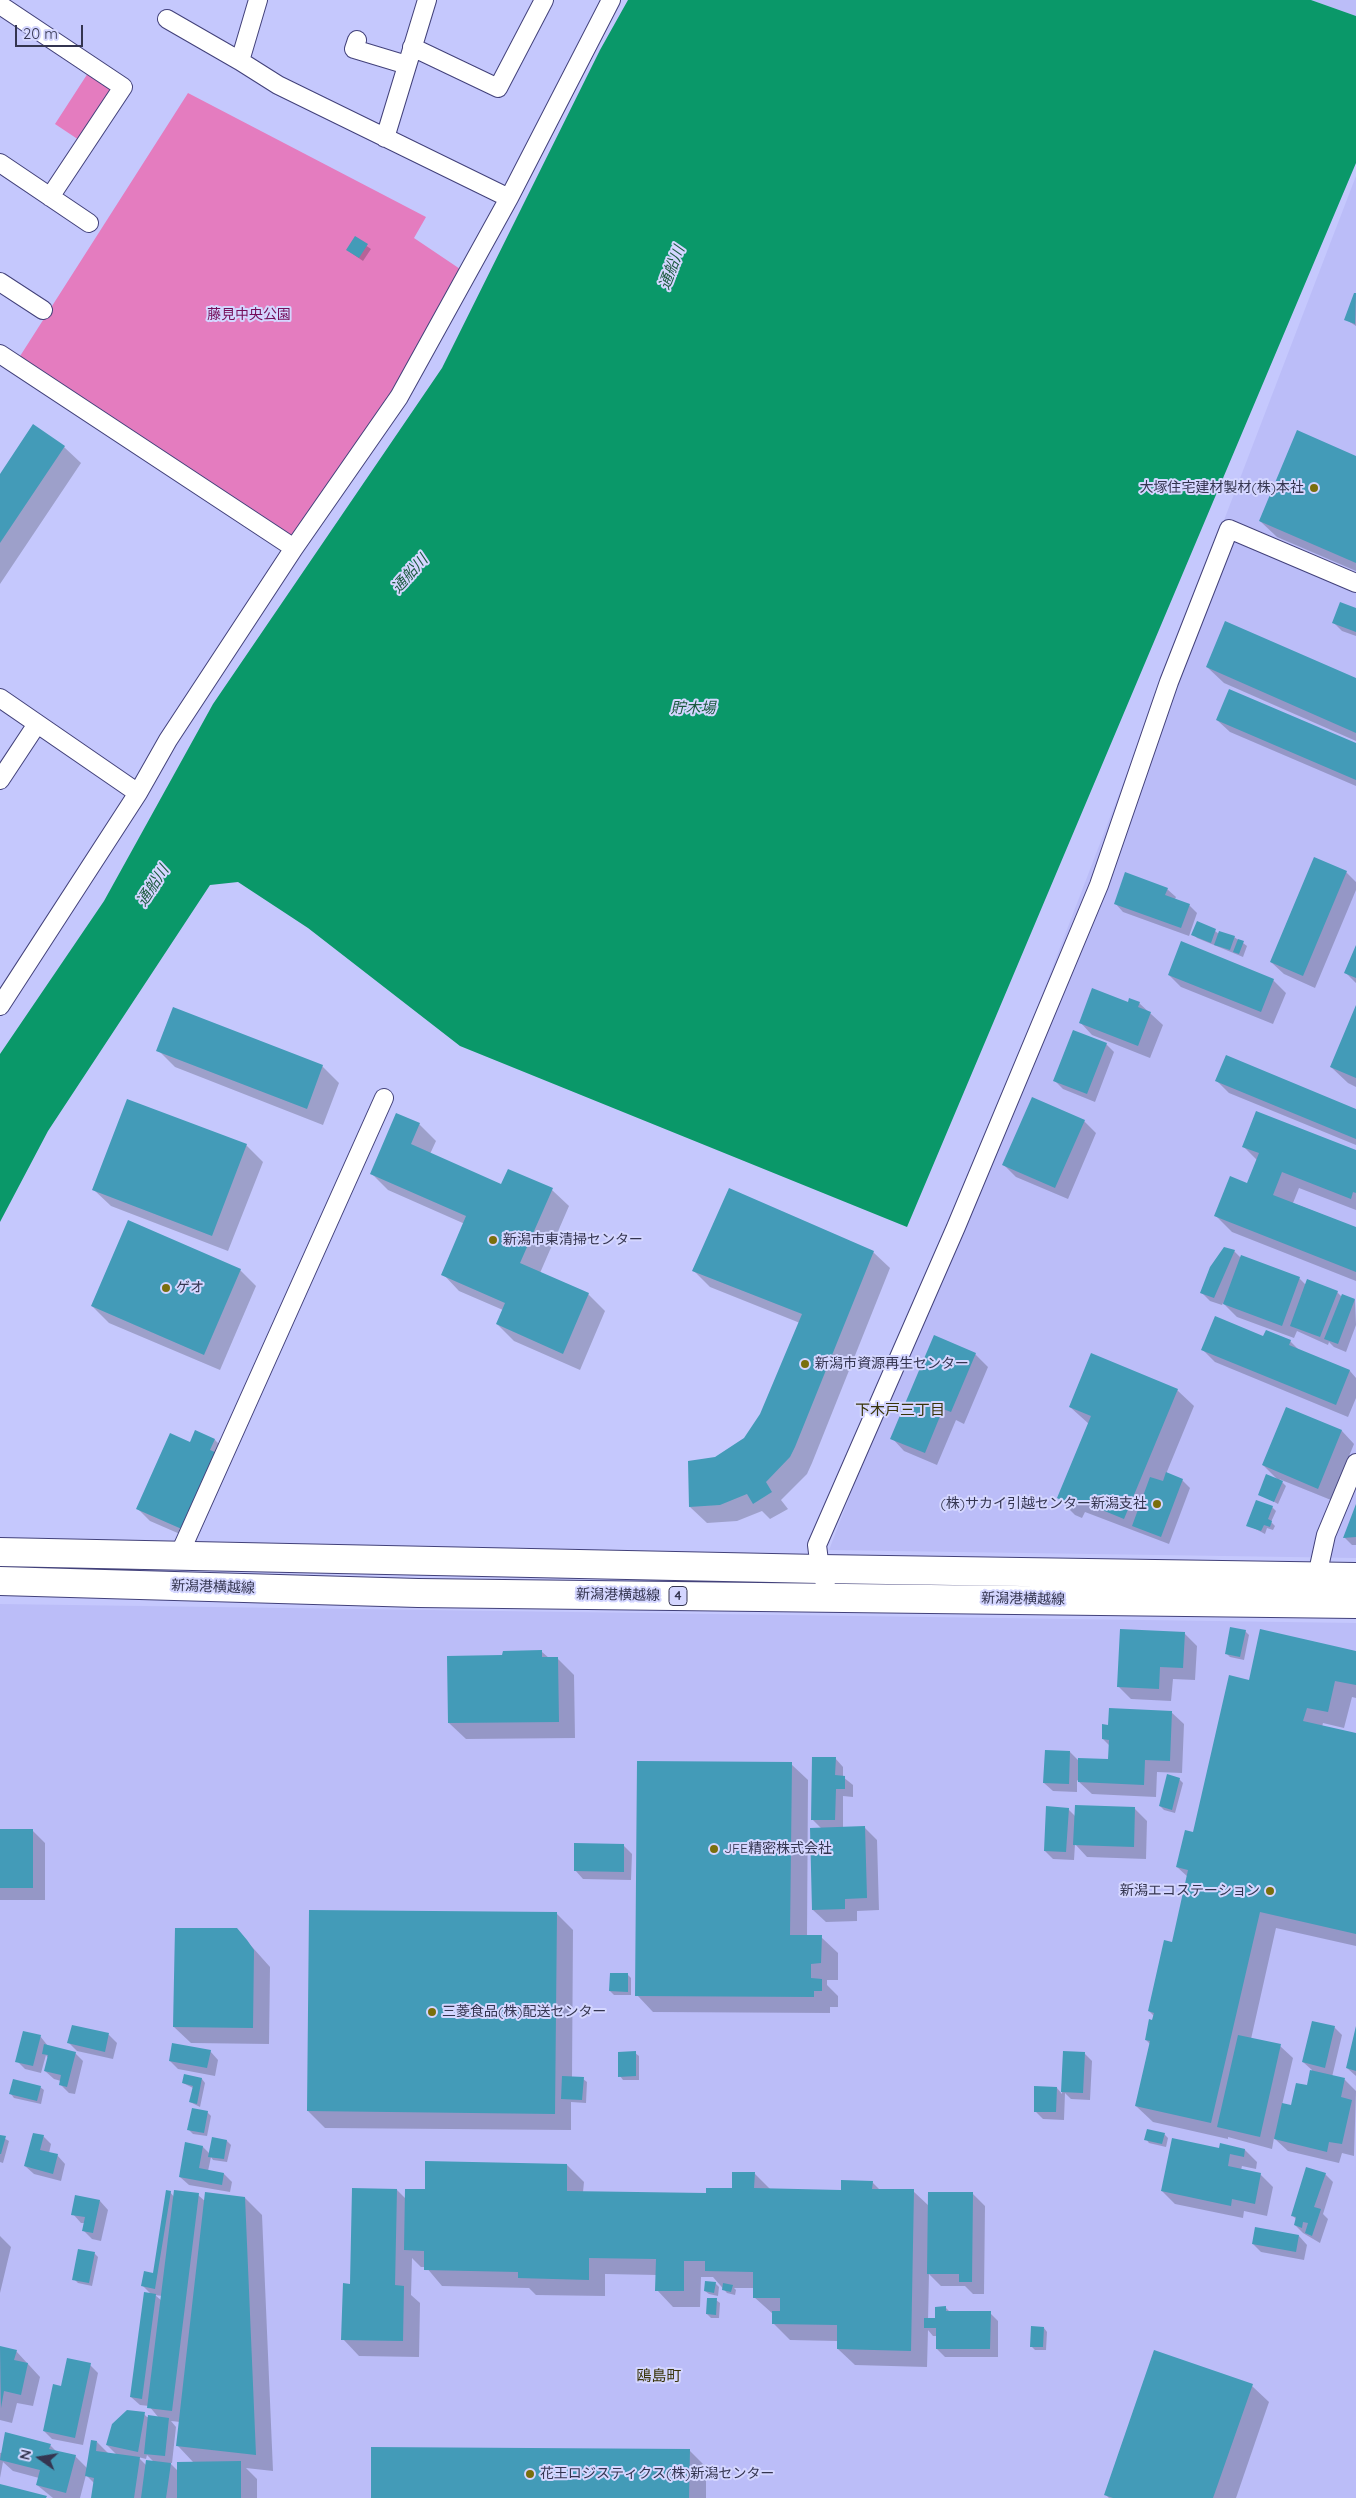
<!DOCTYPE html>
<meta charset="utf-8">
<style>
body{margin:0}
#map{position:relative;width:1356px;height:2498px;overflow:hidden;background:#c5c8fd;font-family:Quicksand,sans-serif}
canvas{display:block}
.north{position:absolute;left:15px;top:2433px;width:50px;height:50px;-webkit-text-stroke:4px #d4d6ff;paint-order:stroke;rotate:283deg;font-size:14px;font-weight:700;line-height:20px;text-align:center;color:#343550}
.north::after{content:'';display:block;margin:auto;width:18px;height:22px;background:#343550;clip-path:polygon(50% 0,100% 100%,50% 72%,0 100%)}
.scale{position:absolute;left:15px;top:25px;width:68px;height:22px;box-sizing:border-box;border:2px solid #343550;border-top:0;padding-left:6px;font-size:15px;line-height:18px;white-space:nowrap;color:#343550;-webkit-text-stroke:4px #d4d6ff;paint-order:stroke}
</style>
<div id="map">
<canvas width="1356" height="2498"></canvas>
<div class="north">N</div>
<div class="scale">20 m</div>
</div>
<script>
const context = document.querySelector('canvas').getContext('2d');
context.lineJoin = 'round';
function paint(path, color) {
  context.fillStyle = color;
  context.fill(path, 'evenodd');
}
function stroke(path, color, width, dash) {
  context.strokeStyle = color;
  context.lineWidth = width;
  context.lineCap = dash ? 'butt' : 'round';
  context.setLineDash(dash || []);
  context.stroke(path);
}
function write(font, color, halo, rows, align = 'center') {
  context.font = font + ' Quicksand,"Noto Sans JP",sans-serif';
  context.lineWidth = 4;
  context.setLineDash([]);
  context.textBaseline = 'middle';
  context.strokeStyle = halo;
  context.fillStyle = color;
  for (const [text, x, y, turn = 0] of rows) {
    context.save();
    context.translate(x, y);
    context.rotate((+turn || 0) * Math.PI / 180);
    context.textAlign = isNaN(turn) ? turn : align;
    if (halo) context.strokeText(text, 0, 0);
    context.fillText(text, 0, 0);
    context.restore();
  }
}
const built = new Path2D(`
 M1311,0H1356V16Z
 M1356,176V1558L829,1550Z
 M0,1604L1356,1623V2498H0Z`);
const green = new Path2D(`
 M88,73L112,88L79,140L55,124Z
 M188,93L426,217L414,238L466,273L410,378L294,548L15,364Z`);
const water = new Path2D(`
 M628,0H1311L1356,16V163L907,1227L460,1046L308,928L238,882L210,885L48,1131L0,1222V1054L104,901L213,704L442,368L600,50Z`);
const shadow = new Path2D(`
 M355,238L371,249L363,261L347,250Z
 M1355,294L1356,295V326L1345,319Z
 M64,447L81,463L0,584V477Z
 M1356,457V571L1277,537L1260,521Z
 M1356,609V636L1342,631L1334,623Z
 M1207,667L1356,680V741L1224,683Z
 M1217,720L1356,744V786L1230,732Z
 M1346,872L1356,882V890L1315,988L1284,974L1271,962Z
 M1167,889L1176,897L1175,899L1189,905L1197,913L1189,936L1123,912L1115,903Z
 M1215,931L1219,934L1234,937L1243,943L1247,946L1243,957L1197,938L1193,934Z
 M1356,948V983L1346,973Z
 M1169,975L1273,980L1286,993L1273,1024L1181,987Z
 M1129,1003H1139L1163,1025L1150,1058L1092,1035L1080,1022Z
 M1356,1008V1087L1348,1083L1331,1067Z
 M1106,1044L1114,1052L1095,1102L1063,1089L1055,1081Z
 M158,1050L322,1066L339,1083L323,1125L175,1067Z
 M1217,1081L1356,1110V1145L1229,1093Z
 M1084,1121L1096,1133L1068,1199L1016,1177L1003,1164Z
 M419,1124L436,1141L430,1154L502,1185L508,1170L552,1190L569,1206L540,1273L588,1294L605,1311L580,1370L514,1341L497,1324L503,1310L459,1291L443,1274L465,1224L388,1190L371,1173Z
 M246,1145L263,1162L228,1251L111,1206L94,1190Z
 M1243,1146L1356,1151V1210L1299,1188L1293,1203L1356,1228V1281L1232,1232L1216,1216L1248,1184L1257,1160Z
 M1234,1251L1241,1258L1299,1278L1306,1285L1337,1292L1342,1297L1355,1300L1356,1325L1346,1352L1334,1347L1329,1342L1328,1345L1297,1331L1294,1338L1237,1317L1223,1303L1222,1305L1210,1301L1202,1293Z
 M873,1252L890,1268L812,1463L807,1474L781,1500L788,1509L770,1519L762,1511L737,1521L707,1523L690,1507L715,1458L745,1439L762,1415L800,1323L710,1287L693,1270Z
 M240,1270L256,1286L220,1370L109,1323L92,1306Z
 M1264,1338L1290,1341L1299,1350L1350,1371L1356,1378V1398L1348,1417L1215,1362L1202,1349Z
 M975,1354L988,1367L964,1424L956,1420L937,1465L904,1451L892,1438Z
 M1177,1390L1194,1406L1166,1474L1182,1480L1190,1488L1169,1544L1085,1512L1082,1518L1075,1515L1058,1498L1089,1424L1070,1407Z
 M1287,1408L1342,1431L1354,1444L1331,1500L1279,1479L1286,1486L1278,1504L1260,1494L1279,1481L1263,1465Z
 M196,1431L215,1440L227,1452L223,1461L229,1467L196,1541L150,1521L137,1508L190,1443Z
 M1272,1507L1276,1511L1271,1522L1275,1526L1273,1530L1267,1528L1265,1534L1248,1525Z
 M1356,1507V1545H1352L1344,1537Z
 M1245,1631L1249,1635L1244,1660L1230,1657L1226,1653Z
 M1184,1633L1197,1646L1195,1680L1173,1679L1171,1701L1131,1699L1118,1686Z
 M542,1652L549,1658H557L574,1675L575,1738L466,1739L449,1723Z
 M1356,1652V1698L1352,1697L1344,1728L1323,1723L1322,1727L1356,1735V1946L1276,1928L1251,2039L1280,2046L1293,2058L1282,2105L1292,2107L1308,2087L1312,2070L1303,2062L1334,2027L1342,2035L1332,2077L1345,2080L1356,2091L1354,2156L1342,2153L1339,2163L1288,2151L1274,2138L1272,2149L1228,2137V2139L1153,2122L1136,2106L1150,2044L1146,2040L1154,2016L1149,2011L1173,1943L1188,1877L1177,1867L1194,1834L1249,1681Z
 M1171,1712L1184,1724L1182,1773L1157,1772L1156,1797L1092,1794L1077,1780V1792L1053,1791L1044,1783L1070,1752L1080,1762L1109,1760L1110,1746L1103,1739Z
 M835,1758L843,1767V1777L853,1785V1797L843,1796V1828H865L877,1840L879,1910L857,1911V1921L826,1922L813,1910L822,1829L812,1819Z
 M791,1764L808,1780L807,1936L821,1937L838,1953V1980H827V1985L838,1996V2007H830V2013L653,2012L637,1995Z
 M1179,1779L1183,1783L1175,1813L1164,1810L1160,1806Z
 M1068,1809L1076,1817L1135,1809L1147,1821L1146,1859L1087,1857L1075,1844L1074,1860L1053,1859L1045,1851Z
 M0,1830H32L45,1843V1900H0Z
 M624,1846L632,1854L631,1880L583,1879L575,1870Z
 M556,1913L573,1930L572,2078L583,2079L587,2082L586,2103L571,2102V2130L325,2128L308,2111Z
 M237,1930L270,1967L269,2044L191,2043L174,2027Z
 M627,1974L631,1978V1995H614L610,1991Z
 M1356,2028V2076L1347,2068Z
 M109,2035L117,2043L113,2059L77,2051L69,2043Z
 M40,2036L48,2046L75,2053L83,2061L75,2094L69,2093L60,2084L61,2081L54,2079L45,2071L48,2058L46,2055L41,2073L25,2069L17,2061Z
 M210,2051L218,2060L215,2076L178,2069L170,2061Z
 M1064,2052L1084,2053L1092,2061L1090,2100L1071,2099L1065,2093L1064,2120L1043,2119L1035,2111L1057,2088L1062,2094Z
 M635,2053L639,2056V2080H623L620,2076Z
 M202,2079L205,2083L200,2107L190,2102L193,2088L183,2083Z
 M40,2087L44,2090L41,2104L14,2098L11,2094Z
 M207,2112L211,2116L207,2136L193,2134L189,2130Z
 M1164,2134L1168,2138L1166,2147L1149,2143L1146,2139Z
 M0,2136L9,2141L3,2163L0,2162Z
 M43,2136L51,2144L49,2153L57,2155L65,2164L61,2181L34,2174L25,2166Z
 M213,2139L227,2141L231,2145L227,2162L213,2160L211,2157L208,2171L224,2174L232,2182L230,2192L189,2185L180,2177L186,2144L203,2147L210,2154Z
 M1220,2150H1245L1257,2162L1256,2169L1242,2166L1241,2170L1260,2174L1273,2187L1267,2216L1244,2211L1243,2218L1175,2204L1162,2191Z
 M567,2165L584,2182L583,2192L707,2195L733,2189L754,2173L770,2189L842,2191L872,2182L880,2190L913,2191L929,2206L972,2193L985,2206L984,2294H973L965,2286H941L929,2274L928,2320H936L946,2308L951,2313H990L998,2321V2357H945L937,2349V2336H933L928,2330L927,2367L855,2365L838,2349V2341L790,2340L773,2323V2314L754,2297V2288H734L736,2290L735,2295L727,2293L713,2277H701L700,2307H673L657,2290V2275L605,2274V2296L536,2295L529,2288L442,2286L426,2267H421L412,2258L411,2295L420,2303L419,2357L359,2356L343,2339L351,2285L397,2190L406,2199L426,2191Z
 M1325,2174L1333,2182L1323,2214L1328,2219L1320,2243L1303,2233L1295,2225L1297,2220L1292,2215Z
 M170,2192L174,2197L198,2195L206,2202L245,2198L262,2215L273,2471L246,2468L257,2479V2498H92L94,2483L86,2475L80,2498H53L37,2485L39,2478L13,2471L3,2462L0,2478V2453L50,2445L57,2452L75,2456L88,2469L97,2442L109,2454L118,2456L107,2445L144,2414L147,2417L159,2418L149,2406L140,2405L131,2397L152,2295L143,2286L154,2274ZM155,2295L162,2296V2301ZM171,2421L180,2422L178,2446L194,2463L179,2472L170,2463H172L176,2427ZM147,2455L154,2462L147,2466L138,2457L146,2459Z
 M100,2201L108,2210L101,2241L92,2239L84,2231L85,2223H81L73,2214Z
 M0,2236L11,2247L0,2293Z
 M1299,2236L1307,2245L1304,2260L1261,2252L1253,2244Z
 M94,2253L98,2257L92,2286L78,2283L74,2279Z
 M715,2283L719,2287L718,2296L709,2294L705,2291Z
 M716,2300L720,2303L719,2318H711L707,2314Z
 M1044,2328L1047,2332L1046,2350H1035L1031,2346Z
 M0,2348L16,2351L40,2377L33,2406L17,2403L12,2423L0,2420Z
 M90,2365L98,2373L83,2445L52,2439L44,2431L62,2388Z
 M1252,2386L1269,2402L1236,2498H1109L1106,2495Z
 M689,2450L706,2467V2498H372Z`);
const building = new Path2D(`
 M355,236L368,244L359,258L346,250Z
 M1354,293H1356L1355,324L1344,320Z
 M33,424L65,446L0,543V474Z
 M1297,430L1356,456V563L1259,521Z
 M1340,602L1356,608V632L1332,623Z
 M1225,621L1356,678V733L1206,667Z
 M1229,689L1356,743V780L1216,720Z
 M1314,857L1347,871L1303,976L1270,962Z
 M1125,872L1168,888L1165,895L1190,904L1181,928L1114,904Z
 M1197,921L1216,929L1211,943L1191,935Z
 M1219,931L1235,936L1230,950L1214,945Z
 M1238,939L1244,941L1239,954L1233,952Z
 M1181,941L1274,979L1261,1012L1168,975Z
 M1356,945V978L1344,973Z
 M1092,988L1128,1002L1129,998L1140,1002L1138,1007L1151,1012L1138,1046L1079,1023Z
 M1356,1005V1078L1330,1067Z
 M173,1007L323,1065L307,1109L156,1051Z
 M1073,1030L1107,1043L1087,1094L1053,1081Z
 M1226,1055L1356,1109V1139L1215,1081Z
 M1032,1097L1085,1120L1055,1188L1002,1165Z
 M127,1099L247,1144L212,1236L92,1190Z
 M1256,1111L1356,1150V1193L1353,1192L1351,1199L1282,1172L1273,1195L1356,1227V1272L1214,1216L1230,1176L1247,1183L1259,1153L1242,1147Z
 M396,1113L420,1123L411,1144L501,1184L508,1169L553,1188L520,1263L589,1293L563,1354L496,1324L505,1303L441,1275L466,1216L370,1174Z
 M729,1188L874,1251L795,1447L790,1457L766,1482L772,1492L753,1504L747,1494L720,1505L689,1507L688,1461L715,1457L744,1438L760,1414L802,1314L692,1271Z
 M128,1220L241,1269L204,1355L91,1306Z
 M1224,1247L1235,1250L1214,1298L1200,1293L1210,1267Z
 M1241,1255L1300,1277L1282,1326L1223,1304Z
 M1307,1279L1338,1291L1320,1337L1290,1326Z
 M1342,1294L1355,1299L1338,1344L1324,1339Z
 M1215,1316L1263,1336L1266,1330L1291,1340L1289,1345L1350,1370L1336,1405L1201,1350Z
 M934,1335L976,1353L951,1412L943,1409L925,1453L890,1439Z
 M1091,1353L1178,1389L1124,1519L1068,1496L1066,1502L1057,1498L1091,1416L1069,1407Z
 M1286,1407L1342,1430L1318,1489L1262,1465Z
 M195,1430L215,1439L210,1450L217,1453L184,1530L136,1509L170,1433L190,1442Z
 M1166,1472L1183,1479L1161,1537L1132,1526L1150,1477L1163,1481Z
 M1266,1474L1283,1481L1274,1502L1258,1495Z
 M1256,1500L1273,1506L1268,1519L1272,1521L1270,1527L1264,1525L1261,1531L1246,1526Z
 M1356,1504V1537L1343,1538Z
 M1230,1627L1246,1630L1240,1657L1225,1654Z
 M1120,1629L1185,1632L1183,1668L1160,1667L1159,1689L1117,1687Z
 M1260,1629L1356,1651V1685L1335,1681L1328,1712L1307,1708L1303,1721L1356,1733V1934L1260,1912L1211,2123L1135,2106L1150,2041L1145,2040L1149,2019L1152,2020L1154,2013L1148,2011L1164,1940L1172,1942L1188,1870L1176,1867L1185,1830L1193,1832L1229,1675L1249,1680Z
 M542,1650V1657H558L559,1722L448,1723L447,1656L502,1655L503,1651Z
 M1109,1708L1172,1711L1170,1761L1145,1760L1144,1785L1078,1782V1758L1108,1759L1109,1740L1102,1739V1724L1108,1725Z
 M1045,1750L1070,1751L1069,1784L1043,1783Z
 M812,1757H836L835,1775L845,1776V1789H836L835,1820H811Z
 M637,1761L792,1762L790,1935H822L821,1963L811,1964V1978L822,1979V1991H814V1997L635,1996Z
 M1167,1774L1180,1778L1172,1810L1159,1806Z
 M1075,1805L1135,1807L1134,1847L1073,1845Z
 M1046,1806L1069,1808L1066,1852L1044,1851Z
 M865,1826L867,1898L845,1899V1909L812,1910L810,1828Z
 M0,1829H33V1888H0Z
 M574,1843L624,1844V1872L574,1871Z
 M309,1910L557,1912L555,2114L307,2111Z
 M175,1928H237L247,1940L254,1950L253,2028L173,2027Z
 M610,1973H628V1992L609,1991Z
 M1312,2021L1335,2026L1325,2068L1302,2062Z
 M72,2025L109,2033L105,2052L67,2043Z
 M1356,2026V2071L1346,2068Z
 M23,2031L41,2035L33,2066L15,2062Z
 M1238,2035L1281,2044L1260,2137L1217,2127Z
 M172,2043L211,2050L207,2068L169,2061Z
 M44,2044L76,2052L67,2087L59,2085L61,2075L44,2071L48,2055L42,2054Z
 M636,2051V2076L618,2077V2052Z
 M1063,2051L1085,2052L1083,2093L1061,2092Z
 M1310,2070L1345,2078L1341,2097L1352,2100L1342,2144L1329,2142L1327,2152L1274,2139L1282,2103L1291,2105L1296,2083L1307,2085Z
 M184,2074L202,2078L197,2104L189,2102L193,2086L182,2083Z
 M562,2076L584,2077L582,2100L561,2099Z
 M13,2079L41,2086L37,2101L9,2094Z
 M1034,2086L1057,2087L1056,2112H1034Z
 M192,2108L208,2111L204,2133L187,2130Z
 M1147,2129L1165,2133L1162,2144L1144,2140Z
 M33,2133L44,2135L40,2150L58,2154L53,2174L24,2166Z
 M0,2135L6,2136L1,2154H0Z
 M212,2137L227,2140L224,2159L208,2157Z
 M1172,2138L1219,2148L1220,2143L1245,2149L1244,2157L1230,2154L1228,2166L1261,2173L1255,2204L1232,2199L1231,2206L1161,2191Z
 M185,2142L203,2146L199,2168L224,2173L222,2185L179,2177Z
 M425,2161L567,2164V2191L706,2193V2188H732V2172H755L754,2188L841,2190V2180L873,2181L872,2189H914L911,2351L837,2349V2325L772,2324V2311H780V2298H753V2272L705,2271V2261H684V2291H655L656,2259L589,2258V2280L518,2278V2272L424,2270V2251L404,2250L405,2189H425Z
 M1306,2167L1326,2173L1314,2207L1321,2209L1312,2236L1305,2233L1308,2223L1303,2222L1302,2228L1294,2225L1296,2217L1291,2216Z
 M352,2188L397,2189L395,2285L404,2286L403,2341L341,2340L343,2283L350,2284Z
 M166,2190L171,2191L155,2289L141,2286L144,2271L153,2273Z
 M174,2190L199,2193L172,2411L147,2408Z
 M205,2192L245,2197L256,2455L176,2446Z
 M928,2192H973L972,2282H959V2274H927Z
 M75,2195L100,2200L93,2233L82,2231L85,2217L71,2215Z
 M1255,2227L1299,2235L1296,2252L1252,2244Z
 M78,2249L95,2252L89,2283L72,2280Z
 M705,2281L716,2282L714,2293L704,2291Z
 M723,2283L733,2285L731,2292L722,2290Z
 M144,2292L156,2294L142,2399L130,2397Z
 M707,2298H717L716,2315L706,2314Z
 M946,2306V2311H991L990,2349H936V2328H924V2318H935V2307Z
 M1031,2326L1044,2327L1043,2347H1030Z
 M0,2346L17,2350L14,2360L28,2363L21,2395L4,2391L1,2408Z
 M1154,2350L1253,2384L1213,2498H1113L1104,2495Z
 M67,2358L91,2363L75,2438L43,2431L53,2384L61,2386Z
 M127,2410L145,2412L138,2452L106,2445L112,2424Z
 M148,2415L169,2418L165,2456L144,2454Z
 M5,2432L51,2444L49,2449L76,2455L66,2493L36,2485L40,2470L0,2460Z
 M91,2440L97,2441L96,2451L140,2457L134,2498H91L94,2478L85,2476Z
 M371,2447L690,2449L689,2498H371Z
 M146,2460L171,2463L166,2498H141Z
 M241,2461V2498H177V2462Z
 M0,2484L47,2496L46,2498H0Z`);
const street = new Path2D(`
 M258,0L240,61L278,85L509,198
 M0,5L123,87L50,197
 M167,19L240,61
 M357,40L354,49L407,65
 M412,47L498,88L544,0
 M385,138L427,0
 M0,163L89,223
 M0,282L43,310
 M0,354L294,548
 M0,698L138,793
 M0,780L37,724
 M0,1006L138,793L168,740L294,548L399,397L509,198L611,0
 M179,1555L384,1098
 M1315,1585L1326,1535L1356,1463
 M830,1597L820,1569L817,1545L956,1227L1099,885L1169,682L1229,529L1356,583`);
const primary = new Path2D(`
 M0,1552L820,1569L1356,1577
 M0,1581L418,1593L1356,1604`);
const markers = [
 [1314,488,5,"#7a6f0d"],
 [493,1240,5,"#7a6f0d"],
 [166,1288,5,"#7a6f0d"],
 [805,1364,5,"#7a6f0d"],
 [1157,1504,5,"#7a6f0d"],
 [714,1849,5,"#7a6f0d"],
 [1270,1891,5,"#7a6f0d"],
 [432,2012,5,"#7a6f0d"],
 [530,2474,5,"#7a6f0d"]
];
const shields = [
 [678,1596,18]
];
const shieldNames = [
 ["4",678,1596]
];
const parkNames = [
 ["藤見中央公園",249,315]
];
const poiNames = [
 ["大塚住宅建材製材(株)本社",1304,488,"right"],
 ["新潟市東清掃センター",503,1240],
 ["ゲオ",176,1288],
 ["新潟市資源再生センター",815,1364],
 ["(株)サカイ引越センター新潟支社",1147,1504,"right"],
 ["JFE精密株式会社",724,1849],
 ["新潟エコステーション",1260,1891,"right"],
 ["三菱食品(株)配送センター",442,2012],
 ["花王ロジスティクス(株)新潟センター",540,2474]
];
const streetNames = [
 ["新潟港横越線",213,1587,2],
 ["新潟港横越線",618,1595,1],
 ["新潟港横越線",1023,1599,1]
];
const waterNames = [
 ["通船川",672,268,-69],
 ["通船川",410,574,-48],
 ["貯木場",693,708],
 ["通船川",153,886,-57]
];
const neighbourhoodNames = [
 ["下木戸三丁目",900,1410],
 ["鴎島町",659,2376]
];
paint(built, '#bbbdf8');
paint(green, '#e47cbf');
paint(water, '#0a9869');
paint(shadow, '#0003');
paint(building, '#439bb8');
stroke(street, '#42417a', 20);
stroke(primary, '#42417a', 30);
stroke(street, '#fff', 18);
stroke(primary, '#fff', 28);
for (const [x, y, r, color] of markers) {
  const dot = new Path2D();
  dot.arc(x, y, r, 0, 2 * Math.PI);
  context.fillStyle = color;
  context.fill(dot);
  stroke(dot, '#d4d6ff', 2);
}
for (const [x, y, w] of shields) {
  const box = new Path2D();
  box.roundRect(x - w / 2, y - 9.5, w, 19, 4);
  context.fillStyle = '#d4d6ff';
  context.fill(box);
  stroke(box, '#343550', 1);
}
write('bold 12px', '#343550', null, shieldNames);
write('14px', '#740d59', '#d4d6ff', parkNames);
write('14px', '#343550', '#d4d6ff', poiNames, 'left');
write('14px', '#343550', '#d4d6ff', streetNames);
write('italic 15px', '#1c5a40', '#d4d6ff', waterNames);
write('15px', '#393409', '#d4d6ff', neighbourhoodNames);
</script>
